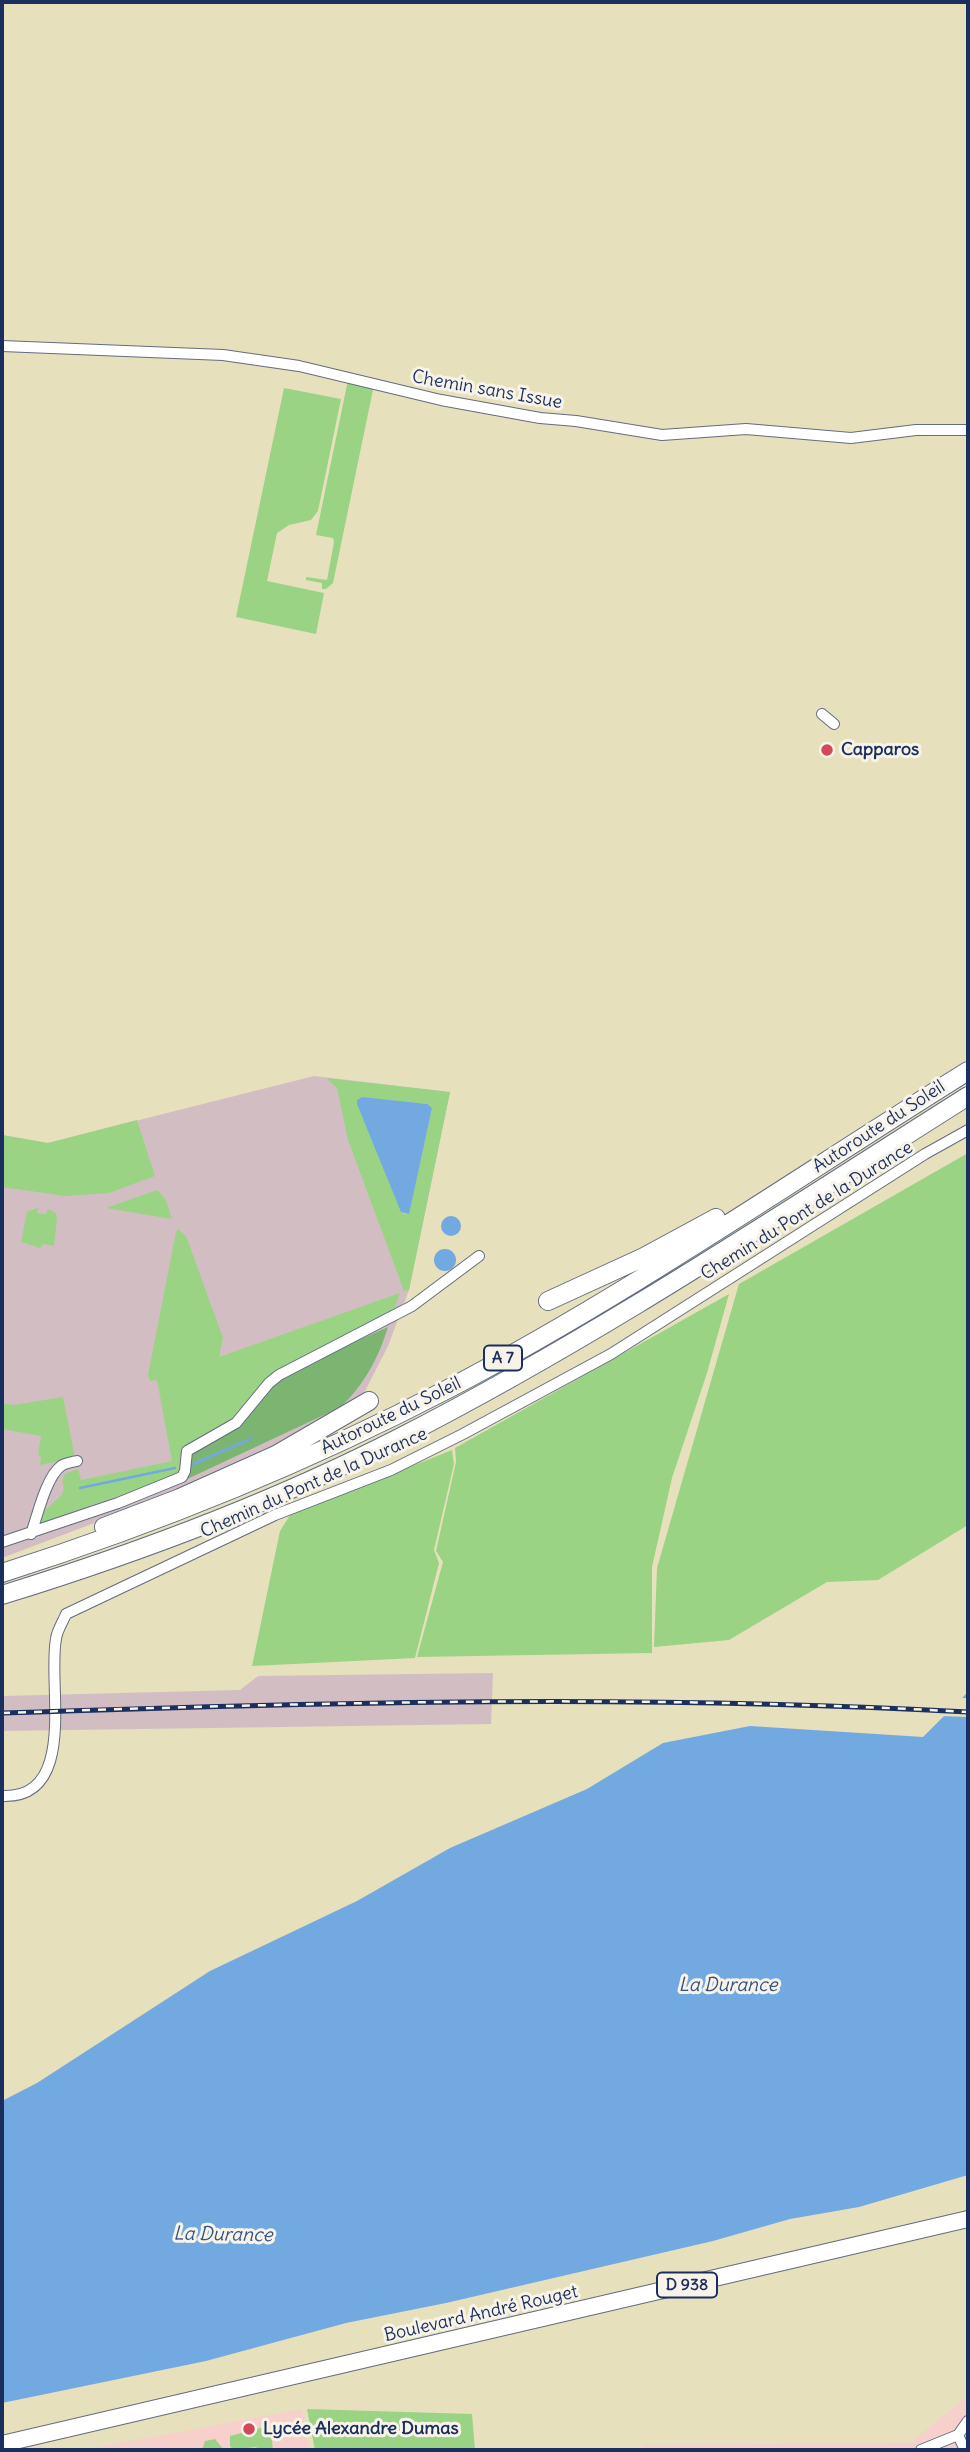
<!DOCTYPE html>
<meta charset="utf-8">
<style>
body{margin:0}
#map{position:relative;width:970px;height:2452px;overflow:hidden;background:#e6e0bc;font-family:Delius,sans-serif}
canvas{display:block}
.frame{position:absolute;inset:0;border:4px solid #1b2f5e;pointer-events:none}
</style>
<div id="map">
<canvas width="970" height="2452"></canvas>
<div class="frame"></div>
</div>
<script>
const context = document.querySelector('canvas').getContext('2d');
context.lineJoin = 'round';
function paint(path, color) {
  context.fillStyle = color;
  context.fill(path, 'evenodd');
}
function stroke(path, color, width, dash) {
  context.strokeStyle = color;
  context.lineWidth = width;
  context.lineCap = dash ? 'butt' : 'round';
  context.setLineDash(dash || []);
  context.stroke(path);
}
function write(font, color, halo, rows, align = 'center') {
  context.font = font + ' Delius,sans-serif';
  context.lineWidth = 6;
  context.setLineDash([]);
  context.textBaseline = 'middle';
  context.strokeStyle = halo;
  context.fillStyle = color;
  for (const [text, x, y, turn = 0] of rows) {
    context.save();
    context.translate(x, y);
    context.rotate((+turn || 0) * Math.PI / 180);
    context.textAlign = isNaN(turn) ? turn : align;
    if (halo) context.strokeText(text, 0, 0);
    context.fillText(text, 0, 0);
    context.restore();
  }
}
const built = new Path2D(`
 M968,2396V2450H642V2445L910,2443Z
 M302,2409L309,2450H82Z`);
const industrial = new Path2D(`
 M314,1076L450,1092L409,1290L388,1346L365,1391L346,1411L163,1497L2,1558V1135L48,1143Z
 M493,1673L491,1724L2,1731V1696L240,1690L258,1676Z`);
const green = new Path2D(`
 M348,380L374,385L333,583L326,589H322V583L306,580V577L327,580L334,542L333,538L316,535Z
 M284,388L341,399L318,511L311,520L289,525L277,533L267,581L324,593L316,634L236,617Z
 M326,1078L450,1092L409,1290L404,1291L348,1140L337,1088ZM362,1097L427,1104L432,1108L408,1214H403Z
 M137,1120L155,1176L109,1193L65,1196L2,1187V1135L48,1143Z
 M968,1153V1525L878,1580L827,1582L729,1640L654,1647L657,1568L739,1284Z
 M157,1190L166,1200L172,1219L106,1208Z
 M39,1207L37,1213L46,1214L48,1209L56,1213L57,1218L54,1246L43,1244L40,1248L21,1242L27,1212Z
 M178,1229L186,1236L223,1338L219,1357L400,1293L393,1313L234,1421C228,1425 221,1430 214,1433C198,1438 187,1441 180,1458L183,1468L176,1477L89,1506L63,1519L41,1526C42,1522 41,1517 43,1514C50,1500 69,1499 62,1480L65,1474L78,1469L81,1480L172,1461L157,1380L150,1381L148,1375L176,1232Z
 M729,1294L707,1373L672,1478L652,1567V1653L417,1657L443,1562L436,1551L456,1462L455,1448Z
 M63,1397L75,1458L40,1465L41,1457L38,1455L41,1436L2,1429V1403L13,1405Z
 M452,1450L454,1464L434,1550L439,1563L415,1658L252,1666L280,1531L290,1515Z
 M307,2409L472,2414L475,2450H315Z
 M264,2427L271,2432L273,2450H263L255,2447L233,2450L230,2446V2436Z
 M215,2439L224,2450H202L205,2441Z`);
const forest = new Path2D(`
 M388,1327C378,1359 365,1383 341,1407L183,1481L190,1472V1455L211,1440L235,1429L279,1379L336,1350Z`);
const water = new Path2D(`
 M362,1097L427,1104L432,1108L409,1214L401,1212L357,1104V1100Z
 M441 1226a10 10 0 1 1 20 0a10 10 0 1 1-20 0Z
 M434 1260a11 11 0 1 1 22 0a11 11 0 1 1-22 0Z
 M968,1692V2175L859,2207L790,2219L713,2241L446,2303L346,2323L206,2361L2,2403V2101L37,2083L210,1971L357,1901L450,1848L587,1789L663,1743L750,1726L923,1737Z`);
const pier = new Path2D(`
 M957,1698H968V1717L940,1716Z`);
const stream = new Path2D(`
 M193,1464L250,1439
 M80,1488L175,1468`);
const minor = new Path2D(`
 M2,346L223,355L299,366L441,400L540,418L576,421L662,435L746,429L851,438L916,430H968
 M822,714L834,724
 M31,1534C37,1517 46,1477 61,1466C65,1463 73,1462 77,1461
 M2,1542L118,1503L182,1477L185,1471L187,1451L236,1423L269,1383L279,1375L412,1306L479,1256
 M2,1796C79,1799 47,1683 56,1639C57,1630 63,1622 66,1614L275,1515L391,1470L463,1434L611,1354L925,1154L968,1130
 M921,2450L958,2435
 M965,2450L958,2435L968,2421`);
const primary = new Path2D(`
 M2,2444L968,2219`);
const motorway = new Path2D(`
 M548,1301L644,1257L716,1218
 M104,1527L180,1498L276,1455L369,1401
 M2,1573C156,1524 304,1464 448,1389C628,1295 796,1178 968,1071
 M2,1595C138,1553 272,1503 399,1438C597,1337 781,1214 968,1096`);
const rail = new Path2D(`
 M2,1713C324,1702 646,1694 968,1712`);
const markers = [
 [827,750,7,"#d1495b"],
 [249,2429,7,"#d1495b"]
];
const shields = [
 [503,1358,38],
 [687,2285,60]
];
const shieldNames = [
 ["A 7",503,1358],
 ["D 938",687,2285]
];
const streetNames = [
 ["Chemin sans Issue",487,390,10],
 ["Autoroute du Soleil",879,1127,-33],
 ["Chemin du Pont de la Durance",807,1211,-32],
 ["Autoroute du Soleil",391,1416,-26],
 ["Chemin du Pont de la Durance",314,1483,-24],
 ["Boulevard André Rouget",481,2314,-13]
];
const poiNames = [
 ["Capparos",841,750],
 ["Lycée Alexandre Dumas",263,2429]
];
const waterNames = [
 ["La Durance",728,1986],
 ["La Durance",223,2235,1]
];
paint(built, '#f7d0cb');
paint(industrial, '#d2bec2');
paint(green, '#9bd385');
paint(forest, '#7cb572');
paint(water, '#72a9e0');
paint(pier, '#e6e0bc');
stroke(stream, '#72a9e0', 2.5);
stroke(minor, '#626d7f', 12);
stroke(primary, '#626d7f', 18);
stroke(motorway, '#626d7f', 20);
stroke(minor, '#fff', 10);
stroke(primary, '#fff', 16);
stroke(motorway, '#fff', 18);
stroke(rail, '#1b2f5e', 5);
stroke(rail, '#f7f3e8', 2.5, [8]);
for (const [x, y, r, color] of markers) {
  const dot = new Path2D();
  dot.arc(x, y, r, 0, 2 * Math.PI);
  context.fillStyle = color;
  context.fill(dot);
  stroke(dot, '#f7f3e8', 2.5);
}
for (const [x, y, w] of shields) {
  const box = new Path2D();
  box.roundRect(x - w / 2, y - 12.5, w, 25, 5);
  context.fillStyle = '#f7f3e8';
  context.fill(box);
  stroke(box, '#1b2f5e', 2);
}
write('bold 16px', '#1b2f5e', null, shieldNames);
write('18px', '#1b2f5e', '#f7f3e8', streetNames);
write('bold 18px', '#1b2f5e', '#f7f3e8', poiNames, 'left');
write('italic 19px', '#355485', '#f7f3e8', waterNames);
</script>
